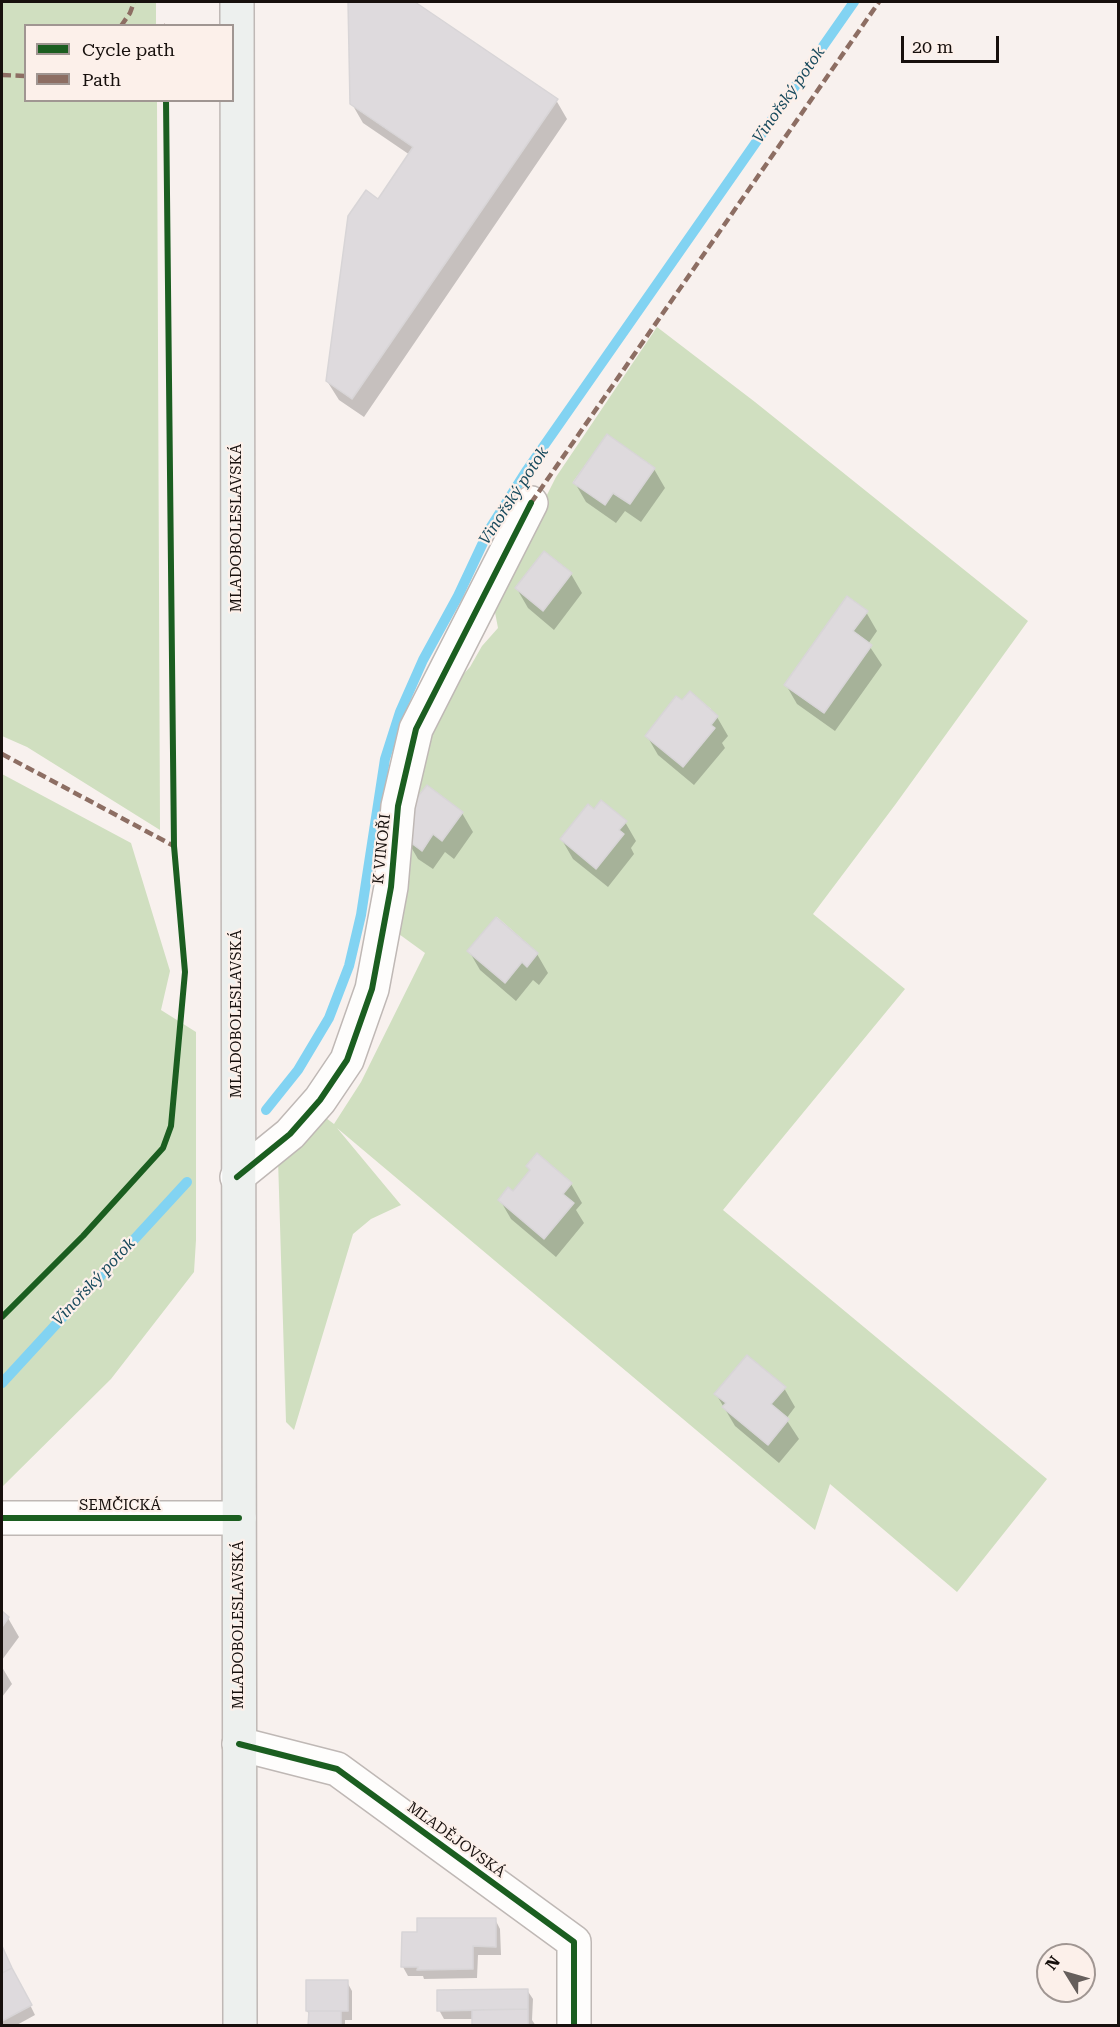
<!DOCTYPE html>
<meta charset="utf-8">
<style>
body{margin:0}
#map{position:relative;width:1120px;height:2027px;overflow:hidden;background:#f8f1ee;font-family:"Roboto Serif",serif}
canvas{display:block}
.frame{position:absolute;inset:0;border:3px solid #17100d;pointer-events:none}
.legend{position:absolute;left:24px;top:24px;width:210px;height:78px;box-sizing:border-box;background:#fcf0ea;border:2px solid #a09692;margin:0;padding:8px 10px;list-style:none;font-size:18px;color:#17100d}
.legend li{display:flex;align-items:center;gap:12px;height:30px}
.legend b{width:30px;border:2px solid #a09692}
.north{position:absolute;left:1036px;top:1943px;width:60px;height:60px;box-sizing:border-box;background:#fcf0ea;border:2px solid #a09692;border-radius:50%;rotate:307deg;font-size:16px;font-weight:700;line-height:24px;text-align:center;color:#17100d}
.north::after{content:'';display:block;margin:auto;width:21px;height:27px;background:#665f5c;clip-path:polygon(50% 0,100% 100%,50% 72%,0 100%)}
.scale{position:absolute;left:901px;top:36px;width:98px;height:27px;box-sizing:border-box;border:3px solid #17100d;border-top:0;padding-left:8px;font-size:18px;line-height:21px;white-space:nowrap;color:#17100d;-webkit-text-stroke:4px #fcf0ea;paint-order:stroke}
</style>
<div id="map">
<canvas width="1120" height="2027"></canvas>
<div class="frame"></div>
<ul class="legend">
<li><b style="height:8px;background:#1b5e20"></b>Cycle path</li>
<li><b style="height:8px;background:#8d6e63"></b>Path</li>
</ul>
<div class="north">N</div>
<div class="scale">20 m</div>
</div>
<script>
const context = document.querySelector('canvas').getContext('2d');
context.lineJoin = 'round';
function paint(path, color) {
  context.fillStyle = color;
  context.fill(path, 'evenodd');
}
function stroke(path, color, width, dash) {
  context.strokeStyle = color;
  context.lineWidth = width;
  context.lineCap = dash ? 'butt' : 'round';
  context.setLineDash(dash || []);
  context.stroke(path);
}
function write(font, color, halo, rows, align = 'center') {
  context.font = font + ' "Roboto Serif",serif';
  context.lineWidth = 4.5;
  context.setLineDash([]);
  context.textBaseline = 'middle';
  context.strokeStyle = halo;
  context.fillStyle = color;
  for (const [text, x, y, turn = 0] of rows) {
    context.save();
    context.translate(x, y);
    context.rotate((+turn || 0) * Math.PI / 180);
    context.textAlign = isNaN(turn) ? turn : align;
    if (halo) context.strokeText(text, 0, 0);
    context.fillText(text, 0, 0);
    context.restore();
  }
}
const green = new Path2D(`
 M2,2H156V25L26,26V100L157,101L160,830L27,747L2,736Z
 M657,327L755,402L1028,621L895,805L813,914L905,989L723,1210L1047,1479L957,1592L830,1484L815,1530L337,1128L401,1205L371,1219L353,1234L294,1430L286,1422L278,1159L322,1115L334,1124L361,1082L425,953L392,929L407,807L444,695L470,667L482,646L498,628L493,602L556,477ZM607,435L655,468L630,504L613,493L605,505L573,482ZM544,551L572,573L543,611L515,588ZM847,596L867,611L853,631L872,645L823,713L784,685ZM690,692L711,709V725L715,729L683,766L682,700ZM427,785L463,812L442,841L433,834L422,851L406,840L408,809ZM601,800L626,821L619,830L624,834L596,869L588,804L594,809ZM497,917L538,953L527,966L522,962L468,951ZM537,1153L572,1183L563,1194L574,1203L544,1239L498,1200L508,1187L513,1191L530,1170L526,1166ZM785,1388L771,1404L789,1419L767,1445L723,1407L726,1403L715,1394Z
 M2,774L131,843L170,971L161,1010L196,1032V1240L194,1272L111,1379L2,1487Z`);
const shadow = new Path2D(`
 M350,2H413L556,100L567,119L364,417L339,400L327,381L379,201L410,155L363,123L352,104Z
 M654,469L665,488L641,522L625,511L616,523L586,502L575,483Z
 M571,574L582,593L554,630L528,608L517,589Z
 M866,612L877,631L868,644L882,665L835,731L797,704L786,685Z
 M717,717L728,736L722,743L725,748L694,785L658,755L647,736Z
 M594,811L625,822L636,841L631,848L634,854L608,887L573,859L562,840Z
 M462,813L473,832L454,859L445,852L433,869L418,859L407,840Z
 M469,951L537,954L548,973L539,985L533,980L516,1001L480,970Z
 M527,1166L571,1184L582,1203L576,1210L584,1223L556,1257L511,1219L500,1200L513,1193L531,1172Z
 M784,1388L795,1407L786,1419L799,1439L779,1463L735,1426L716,1394Z
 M2,1613L8,1618L19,1637L2,1660Z
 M2,1667L12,1684L2,1697Z
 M495,1919L500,1929L501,1955H478L477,1978L424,1979L423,1976H408L403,1967L419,1934Z
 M2,1948L35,2015L15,2026H2Z
 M307,1982H347L352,1991V2020H345V2026H310V2016L307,2011Z
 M527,1990L533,1999L532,2020L536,2026H473V2019H444L439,2010Z`);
const stream = new Path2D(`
 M266,1110L298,1070L329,1018L349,966L361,915L385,759L400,712L423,660L458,596L489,530L527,470L854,2
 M2,1383L187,1182`);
const building = new Path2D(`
 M348,2H415L558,99L352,399L326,381L348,216L366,190L378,199L413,147L350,104Z
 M607,434L655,468L630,504L613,493L605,505L573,483Z
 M544,551L572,573L543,611L515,588Z
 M847,596L868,611L853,631L872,645L824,713L784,685Z
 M690,691L718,716L711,725L715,728L683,767L645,736L676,696L682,700Z
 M427,785L463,812L442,841L433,834L422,851L406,839L408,809Z
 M601,800L627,821L619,830L624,834L596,869L560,839L588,804L594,809Z
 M496,917L538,953L527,967L522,962L505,983L467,951Z
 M537,1153L572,1183L563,1194L574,1203L544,1239L498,1200L508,1187L513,1191L530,1170L526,1166Z
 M747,1355L786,1387L771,1404L789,1419L768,1445L722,1407L726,1403L714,1394Z
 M2,1611L9,1617L2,1627Z
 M417,1918H496V1947L473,1946V1969L417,1970L418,1967H401L402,1932H417Z
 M2,1946L12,1968L2,1973Z
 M12,1968L32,2005L2,2021V1973Z
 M306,1980H348V2011H306Z
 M528,1989V2009L437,2011V1990Z
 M528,2009V2026H472V2010Z
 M309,2011H341V2026H308Z`);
const minor = new Path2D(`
 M237,1177L290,1134L320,1100L347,1060L372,989L391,887L398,806L416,729L531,503
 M2,1518H239
 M239,1744L337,1769L574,1942V2026`);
const secondary = new Path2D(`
 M237,2L240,2026`);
const quiet = new Path2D(`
 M121,26L130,13L134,2
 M165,26L166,25
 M2,75L26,76
 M531,503L879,2
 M2,754L174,846`);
const cycleway = new Path2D(`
 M237,1177L290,1134L320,1100L347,1060L372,989L391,887L398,806L416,729L531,503
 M2,1317L83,1236L163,1148L171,1126L185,972L174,846L166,100
 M2,1518H239
 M239,1744L337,1769L574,1942V2026`);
const streetNames = [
 ["MLADOBOLESLAVSKÁ",237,528,-90],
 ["K VINOŘI",382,849,-84],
 ["MLADOBOLESLAVSKÁ",237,1014,-90],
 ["SEMČICKÁ",120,1506],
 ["MLADOBOLESLAVSKÁ",239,1625,-90],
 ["MLADĚJOVSKÁ",456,1840,36]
];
const waterNames = [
 ["Vinořský potok",789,95,-55],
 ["Vinořský potok",514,496,-57],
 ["Vinořský potok",94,1282,-47]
];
paint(green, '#d0dfc0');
paint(shadow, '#0003');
stroke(stream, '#82d3f2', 10);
paint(building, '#dedadd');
stroke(building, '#d8d5d7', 1.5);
stroke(minor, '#bfb8b5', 36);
stroke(secondary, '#bfb8b5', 36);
stroke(minor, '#fefdfc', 33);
stroke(secondary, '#edf0ee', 33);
stroke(quiet, '#8d6e63', 4.5, [9, 4.5]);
stroke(cycleway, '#1b5e20', 6);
write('15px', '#17100d', '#fcf0ea', streetNames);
write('italic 16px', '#184a5d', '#fcf0ea', waterNames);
</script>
